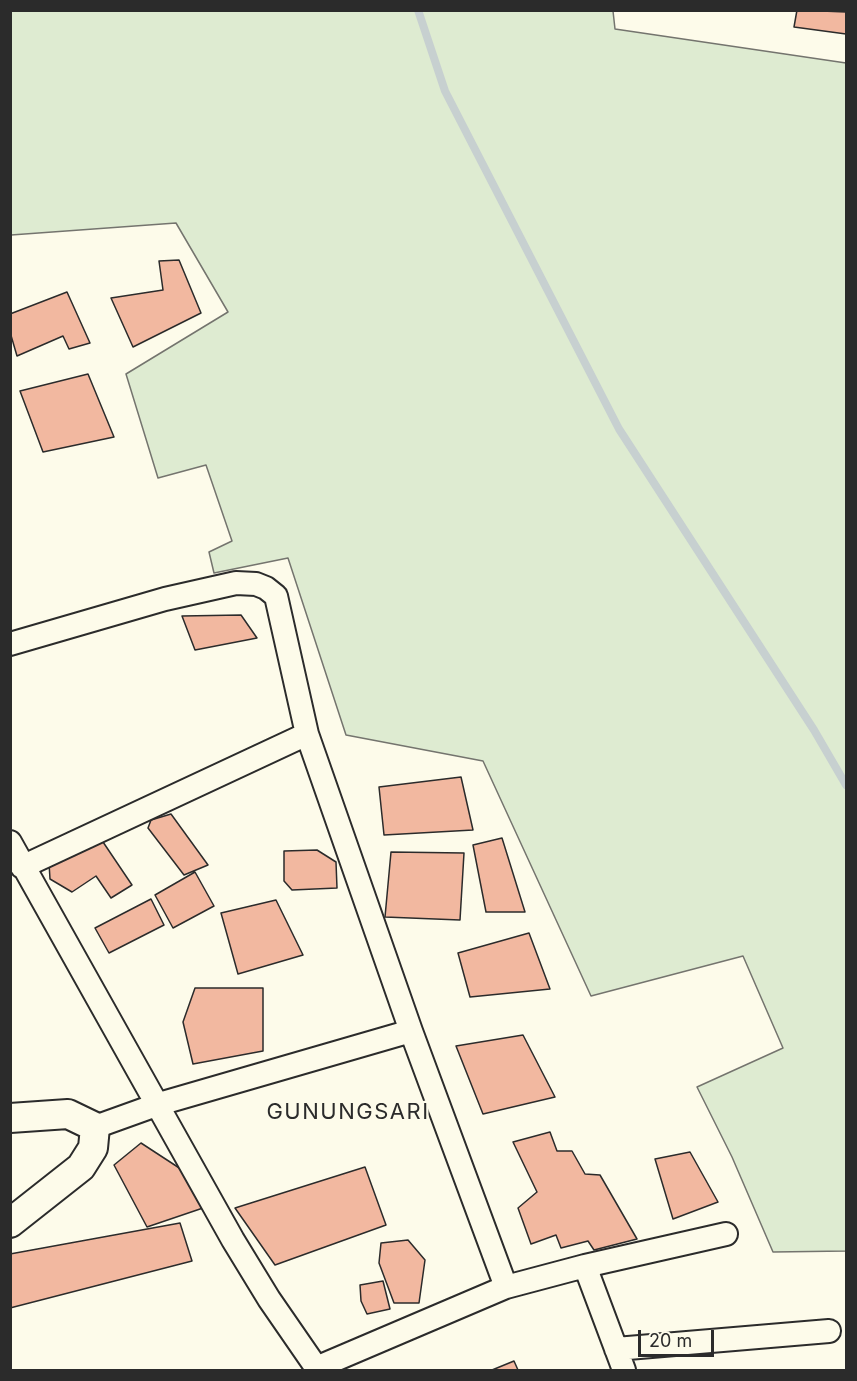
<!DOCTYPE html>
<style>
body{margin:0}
#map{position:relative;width:857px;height:1381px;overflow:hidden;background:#fdfbea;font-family:Inter,sans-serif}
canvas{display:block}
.frame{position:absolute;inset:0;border:12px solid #2b2b2b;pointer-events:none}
.scale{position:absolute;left:638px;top:1330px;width:76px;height:27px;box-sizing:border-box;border:3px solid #2b2b2b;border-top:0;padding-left:8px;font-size:18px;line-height:21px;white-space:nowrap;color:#2b2b2b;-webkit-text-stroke:4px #fdfbea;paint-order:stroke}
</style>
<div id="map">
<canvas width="857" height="1381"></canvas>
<div class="frame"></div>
<div class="scale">20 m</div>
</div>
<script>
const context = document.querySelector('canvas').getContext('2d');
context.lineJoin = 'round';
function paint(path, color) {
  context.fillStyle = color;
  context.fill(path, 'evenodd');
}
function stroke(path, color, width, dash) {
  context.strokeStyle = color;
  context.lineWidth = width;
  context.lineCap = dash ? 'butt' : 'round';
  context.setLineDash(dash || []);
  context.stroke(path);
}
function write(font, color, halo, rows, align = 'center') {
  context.font = font + ' Inter,sans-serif';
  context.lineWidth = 4.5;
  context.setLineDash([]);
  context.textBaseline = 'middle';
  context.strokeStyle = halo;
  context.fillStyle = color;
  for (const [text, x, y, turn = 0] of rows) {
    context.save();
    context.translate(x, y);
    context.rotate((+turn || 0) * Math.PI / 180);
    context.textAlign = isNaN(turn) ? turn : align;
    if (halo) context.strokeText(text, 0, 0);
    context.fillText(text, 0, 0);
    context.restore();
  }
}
const green = new Path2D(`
 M11,10L613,11L615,29L846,63V1251L773,1252L732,1157L697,1087L783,1048L743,956L591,996L483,761L346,735L288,558L214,573L209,552L232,541L206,465L158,478L126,374L228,312L176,223L11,235Z`);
const stream = new Path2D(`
 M418,10L445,91L619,429L814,730L846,785`);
const building = new Path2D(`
 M797,10L846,12V34L794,27Z
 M179,260L201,313L133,347L111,298L163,290L159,261Z
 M67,292L90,343L69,349L63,336L17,356L10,332V314Z
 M88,374L114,437L43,452L20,391Z
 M241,615L257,638L195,650L182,616Z
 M461,777L473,830L384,835L379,787Z
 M171,814L208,865L184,875L148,828L151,820Z
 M502,838L525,912H486L473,845Z
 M101,839L132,885L111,898L96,876L72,892L50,879L49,863Z
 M317,850L336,862L337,888L292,890L284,881V851Z
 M391,852L464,853L460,920L385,917Z
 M195,872L214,906L173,928L155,895Z
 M151,899L164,925L109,953L95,928Z
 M276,900L303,955L238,974L221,913Z
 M529,933L550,989L470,997L458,953Z
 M195,988H263V1051L193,1064L183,1022Z
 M523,1035L555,1097L483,1114L456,1046Z
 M550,1132L557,1151H572L585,1174L600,1175L637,1239L594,1250L588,1241L561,1248L556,1235L531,1244L518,1208L537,1192L513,1142Z
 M141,1143L190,1175L203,1208L147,1227L114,1165Z
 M690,1152L718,1202L673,1219L655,1159Z
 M365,1167L386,1225L275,1265L235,1208Z
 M180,1223L192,1261L10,1308V1254Z
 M408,1240L425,1260L419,1303H394L379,1263L381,1243Z
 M383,1281L390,1309L367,1314L361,1301L360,1285Z
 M514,1361L518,1370H492Z`);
const minor = new Path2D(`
 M10,644L165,599L236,583L256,584L266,588L276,596L307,734L411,1031L506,1287
 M10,842L233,1240L269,1299L318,1370
 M22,867L307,734
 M95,1127L159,1104L411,1031
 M585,1266L624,1370
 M616,1349L829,1331
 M316,1368L506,1287L585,1266L726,1234`);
const tertiary = new Path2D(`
 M10,1118L68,1114L95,1127L93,1148L81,1167L10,1223`);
const quarterNames = [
 ["GUNUNGSARI",348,1112]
];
paint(green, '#deebd1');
stroke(green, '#74746e', 1.5);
stroke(stream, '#c7d0d0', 8);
paint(building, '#f2b8a0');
stroke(building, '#2b2b2b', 1.5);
stroke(minor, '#2b2b2b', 26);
stroke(tertiary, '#2b2b2b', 32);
stroke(minor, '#fdfbea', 22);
stroke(tertiary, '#fdfbea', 28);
context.letterSpacing = '1.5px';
write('22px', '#2b2b2b', '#fdfbea', quarterNames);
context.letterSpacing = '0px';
</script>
